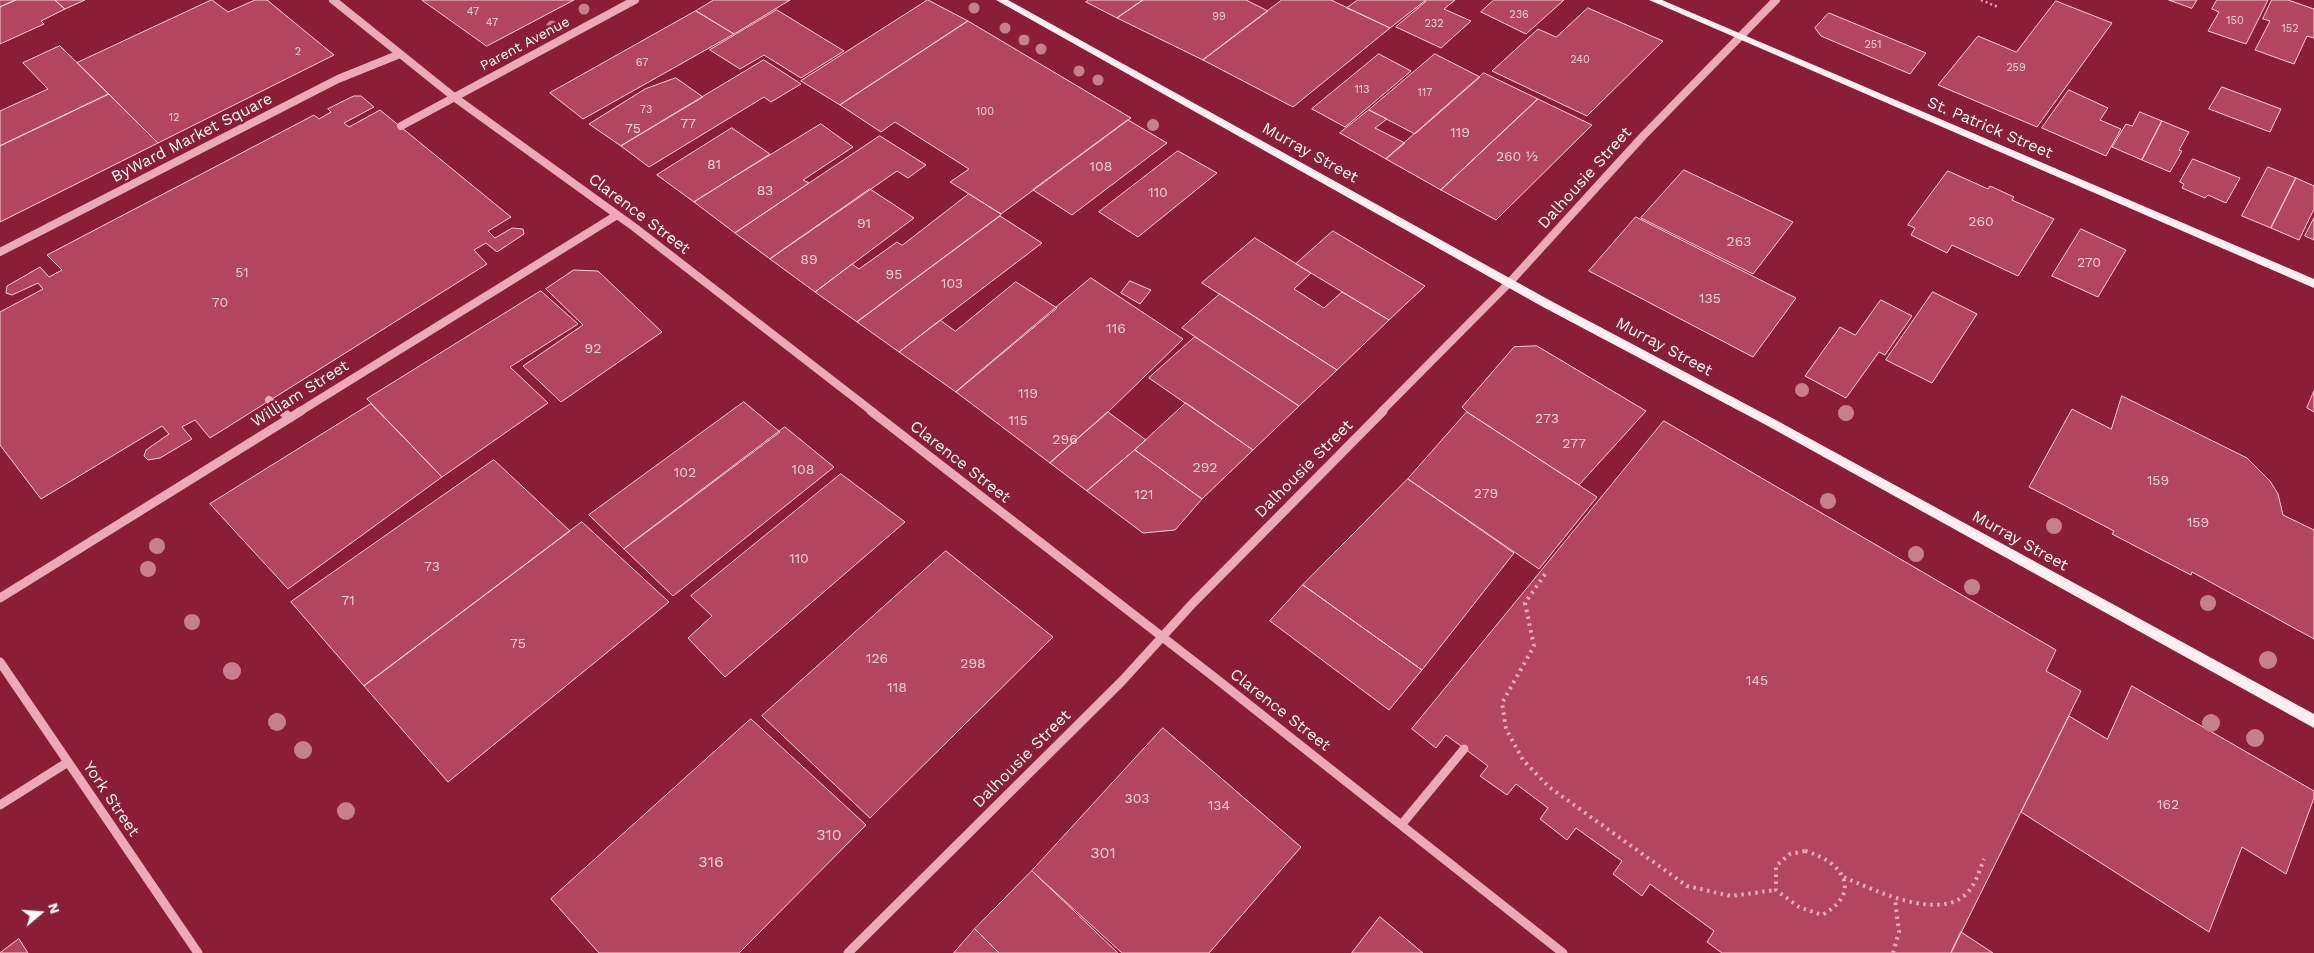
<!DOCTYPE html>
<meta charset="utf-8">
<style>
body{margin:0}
#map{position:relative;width:2314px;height:953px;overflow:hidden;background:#8a1e37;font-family:"Work Sans",sans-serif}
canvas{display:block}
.north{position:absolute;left:15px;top:888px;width:50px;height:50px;-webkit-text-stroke:4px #8a1e37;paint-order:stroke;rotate:72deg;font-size:14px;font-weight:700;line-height:20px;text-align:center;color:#fff}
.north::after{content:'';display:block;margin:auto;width:18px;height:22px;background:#fff;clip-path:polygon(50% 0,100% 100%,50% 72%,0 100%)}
</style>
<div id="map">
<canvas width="2314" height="953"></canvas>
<div class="north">N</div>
</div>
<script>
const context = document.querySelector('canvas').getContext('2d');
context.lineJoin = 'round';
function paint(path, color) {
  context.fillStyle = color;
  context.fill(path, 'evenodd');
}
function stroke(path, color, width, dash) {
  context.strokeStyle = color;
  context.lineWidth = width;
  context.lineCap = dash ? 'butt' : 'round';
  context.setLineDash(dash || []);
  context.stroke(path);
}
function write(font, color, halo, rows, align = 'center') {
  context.font = font + ' "Work Sans",sans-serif';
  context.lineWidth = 5;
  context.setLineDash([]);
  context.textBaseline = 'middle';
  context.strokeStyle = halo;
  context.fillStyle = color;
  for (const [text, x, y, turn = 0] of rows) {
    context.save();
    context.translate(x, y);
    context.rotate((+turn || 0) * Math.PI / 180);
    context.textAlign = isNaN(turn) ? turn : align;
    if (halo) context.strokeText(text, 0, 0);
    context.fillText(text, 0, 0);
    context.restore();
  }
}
const building = new Path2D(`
 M0,0H16L0,7Z
 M16,0H55L65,9L41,21L44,24L0,44V7Z
 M55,0H85L65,9Z
 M212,0L228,12L255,0H267L334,55L158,143L77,63Z
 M422,0H574L487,46Z
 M714,0H790L734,34L696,11Z
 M928,0L968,21L840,105L801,81Z
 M1089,0H1143L1117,18L1086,2Z
 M1143,0H1246L1268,11L1203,60L1117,18Z
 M1282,0H1331L1390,28L1293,107L1203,60Z
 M1358,0H1426L1390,28L1347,8Z
 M1428,0H1455L1444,9L1471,21L1441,48L1396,27Z
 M1494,0H1564L1526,34L1481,12Z
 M2169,0H2197L2192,8Z
 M2217,0H2268L2246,44L2208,31L2219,12L2212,9Z
 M2272,0H2288L2314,9V38L2307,36L2294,64L2255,50L2270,21L2263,19Z
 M2056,1L2112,23L2037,127L1938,85L1978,36L2016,52Z
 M1588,8L1663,41L1587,116L1492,71L1538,29L1556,37Z
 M777,10L844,51L801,78L764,55L740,69L710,50Z
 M696,11L734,34L583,119L550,93Z
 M1829,13L1926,53L1910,74L1821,36L1815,28Z
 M968,21L1131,118L1001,214L950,182L969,169L895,122L881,132L840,105Z
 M60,46L109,94L0,146V111L48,89L23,63Z
 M1379,54L1411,71L1345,127L1312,109Z
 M1435,54L1480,77L1415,134L1369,110Z
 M764,60L801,84L771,102L764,97L649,167L621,146Z
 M1484,73L1538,99L1441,190L1386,159Z
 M676,78L703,97L621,146L589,124L645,89Z
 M2222,87L2281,109L2270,132L2209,109Z
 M2069,90L2108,108L2100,120L2121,129L2106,156L2042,128Z
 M109,94L158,143L0,222V146Z
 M354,96H361L374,107L344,123L349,127L380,110L511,217L488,231L495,238L512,228L523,229L524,234L497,252L486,243L474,250L487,264L210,438L195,420L182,427L192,439L160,458L148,460L144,456L146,450L169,434L162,426L41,499L0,445V312L43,289L38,283L12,295L6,293L7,286L40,267L49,277L62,270L47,255L314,115L319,119L331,112L328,109Z
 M1538,99L1592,125L1496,220L1441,190Z
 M1369,110L1387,119L1375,128L1405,143L1386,159L1340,133Z
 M2140,112L2162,121L2142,160L2112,147L2126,124L2132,126Z
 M1128,120L1167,143L1072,215L1033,190Z
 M2162,121L2189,132L2179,150L2182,151L2170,172L2142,160Z
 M821,124L853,147L803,180L809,183L735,233L694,202Z
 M732,128L770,154L694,202L657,175Z
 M880,136L926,165L908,178L897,171L770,259L735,233Z
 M1178,151L1217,173L1138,237L1099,212Z
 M2193,159L2240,178L2226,203L2208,195L2205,198L2182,188L2184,184L2180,182Z
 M2268,167L2296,178L2271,228L2242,216Z
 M1684,170L1793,222L1753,274L1641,218Z
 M1948,171L1988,189L1990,186L2014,197L2012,200L2054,219L2018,276L1952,245L1947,253L1911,235L1915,228L1908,225Z
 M2296,178L2314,186V209L2299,240L2271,228Z
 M870,189L914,218L815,292L770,259Z
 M969,194L1001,214L1000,216L857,322L815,292L852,264L859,269L897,242L902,245Z
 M1000,216L1042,243L899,352L857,322Z
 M1636,217L1796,298L1753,357L1589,271Z
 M2314,218V240L2305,236Z
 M2081,229L2126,250L2098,297L2052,276Z
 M1333,231L1425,286L1389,320L1296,264Z
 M1255,238L1311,273L1294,289L1324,308L1342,292L1389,320L1337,370L1202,283Z
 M574,270L598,271L662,332L561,402L523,366L583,325L546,289Z
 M1091,278L1183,339L1108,412L1050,463L956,392Z
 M1130,281L1151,290L1140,304L1121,293Z
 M1016,282L1057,308L956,392L899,352L940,320L955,331Z
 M541,291L578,324L510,367L548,403L442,477L367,399Z
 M1933,292L1977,314L1932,383L1886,360Z
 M1220,294L1337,370L1299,406L1182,328Z
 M1881,300L1912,316L1885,355L1879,352L1846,398L1805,376L1840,327L1855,335Z
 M1195,337L1299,406L1253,450L1149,378Z
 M1537,346L1646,411L1579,485L1467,412L1462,407L1514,347Z
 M2314,391V412L2307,408Z
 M2122,396L2247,458L2270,481L2278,494L2283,515L2314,530V639L2192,572L2191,575L2112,534L2114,531L2029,487L2072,409L2111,429Z
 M744,402L780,432L624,549L589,515Z
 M1186,403L1253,450L1202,499L1135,450Z
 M371,404L442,477L288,589L210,504Z
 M1108,412L1146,440L1087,491L1050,463Z
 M1467,412L1597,497L1539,569L1408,479Z
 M1664,421L2056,650L2046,671L2081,691L1951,953H1722L1707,942L1714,931L1650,884L1642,896L1613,874L1622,861L1576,828L1567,840L1540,819L1548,808L1516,784L1507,795L1480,776L1488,766L1446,735L1436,748L1412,729Z
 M785,427L834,467L673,596L624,549Z
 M1135,450L1202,499L1175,530L1143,533L1087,491Z
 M494,460L570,531L364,686L291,602Z
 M841,474L905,522L725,677L688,638L712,616L691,596Z
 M1408,479L1514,553L1422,670L1303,585Z
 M582,522L669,602L448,782L364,686Z
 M946,551L1053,637L870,818L762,716Z
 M1303,585L1422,670L1389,710L1270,621Z
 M2132,686L2314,791V798L2286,874L2242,847L2209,932L2021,812L2069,716L2107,739Z
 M751,719L866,825L739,953H599L551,899Z
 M1163,728L1301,847L1209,953H1122L1032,871Z
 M1032,871L1118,953H999L975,929Z
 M1380,917L1423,953H1352Z
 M975,929L999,953H954Z
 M1961,932L1993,953H1951Z
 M19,939L28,953H0Z`);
const pathFar1 = new Path2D(`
 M1981,0L1998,7`);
const path = new Path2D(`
 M1545,574L1525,603L1534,646L1502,703L1506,729L1523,760L1549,787L1687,886L1731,896L1776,890
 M1805,851C1842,861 1864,892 1822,915L1799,907L1776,890V866L1790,854Z
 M1844,877C1873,890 1940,922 1967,893C1976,884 1979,871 1984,859
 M1893,953L1899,932L1895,899`);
const minorFar1 = new Path2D(`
 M333,0L454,97L634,227L873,412
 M401,126L635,0
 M0,252L338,79L400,54
 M269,400L283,412
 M299,412L617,215
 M1381,412L1510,282L1643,136L1776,0`);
const minor = new Path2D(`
 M282,411L290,418
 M871,411L1214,677L1563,953
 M0,598L301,411
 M0,662L198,953
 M0,805L68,762
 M1402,824L1464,749
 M848,953L1122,681L1193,603L1383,411`);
const major = new Path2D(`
 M996,0H1008L1551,301L1774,419L2314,714V728L1766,425L1543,307Z
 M1649,0H1662L2314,279V288Z`);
const trees = [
 [974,8,5.5],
 [584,9,5.5],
 [552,26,5.5],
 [1005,28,5.5],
 [1024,40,5.5],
 [1041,49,5.5],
 [1079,71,5.5],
 [1098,80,5.5],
 [1153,125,6],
 [1802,390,7],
 [1846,413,8],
 [1828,501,8],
 [2054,526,8],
 [157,546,8],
 [1916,554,8],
 [148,569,8],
 [1972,587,8],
 [2208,603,8],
 [192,622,8],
 [2268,660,9],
 [232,671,9],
 [277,722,9],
 [2211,723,9],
 [2255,738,9],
 [303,750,9],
 [346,811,9]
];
const farNumbernames = [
 ["47",473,12],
 ["236",1519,15],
 ["99",1219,17],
 ["150",2235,21],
 ["47",492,23],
 ["232",1434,24],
 ["152",2290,29],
 ["251",1873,45],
 ["2",298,52],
 ["240",1580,60],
 ["67",642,63],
 ["259",2016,68],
 ["113",1362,90],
 ["117",1425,93],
 ["73",646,110],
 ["100",985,112],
 ["12",174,118]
];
const farStreetnames = [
 ["Parent Avenue",525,44,-28]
];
const numberNames = [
 ["77",688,124],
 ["75",633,129],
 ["119",1460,133],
 ["260 ½",1517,157],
 ["81",714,165],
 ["108",1101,167],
 ["83",765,191],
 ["110",1158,193],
 ["260",1981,222],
 ["91",864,224],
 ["263",1739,242],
 ["89",809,260],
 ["270",2089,263],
 ["51",242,273],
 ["95",894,275],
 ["103",952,284],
 ["135",1710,299],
 ["70",220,303],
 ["116",1116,329],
 ["92",593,349],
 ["119",1028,394],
 ["273",1547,419],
 ["115",1018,421],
 ["296",1065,440],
 ["277",1574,444],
 ["292",1205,468],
 ["108",803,470],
 ["102",685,473],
 ["159",2158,481],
 ["279",1486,494],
 ["121",1144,495],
 ["159",2198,523],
 ["110",799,559],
 ["73",432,567],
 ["71",348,601],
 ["75",518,644],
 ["126",877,659],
 ["298",973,664],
 ["145",1757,681],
 ["118",897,688],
 ["303",1137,799],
 ["162",2168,805],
 ["134",1219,806]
];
const streetNames = [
 ["St. Patrick Street",1990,128,23],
 ["ByWard Market Square",192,138,-27],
 ["Murray Street",1310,153,29],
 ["Dalhousie Street",1585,178,-48],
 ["Clarence Street",639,214,37],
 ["Murray Street",1664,347,28],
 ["William Street",300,394,-32],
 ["Clarence Street",960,462,38],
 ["Dalhousie Street",1304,469,-45],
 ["Murray Street",2020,541,29],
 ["Clarence Street",1280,710,38],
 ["Dalhousie Street",1022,759,-45],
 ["York Street",111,799,56]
];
const nearNumbernames = [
 ["310",829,835],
 ["301",1103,853],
 ["316",711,862]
];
paint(building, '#b24661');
stroke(building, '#f9ced9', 1);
stroke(pathFar1, '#eca9ba', 2.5, [2, 3]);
stroke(path, '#eca9ba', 4, [2.5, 4.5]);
stroke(minorFar1, '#eca9ba', 8);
stroke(minor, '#eca9ba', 9);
paint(major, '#ffeef1');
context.fillStyle = '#c77f90';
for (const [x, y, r] of trees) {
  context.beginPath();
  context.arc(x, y, r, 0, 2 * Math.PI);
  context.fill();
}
write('11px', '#ecd1d8', null, farNumbernames);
write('14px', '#fff', '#8a1e37', farStreetnames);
write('14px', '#ecd1d8', null, numberNames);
write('16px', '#fff', '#8a1e37', streetNames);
write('16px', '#ecd1d8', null, nearNumbernames);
</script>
